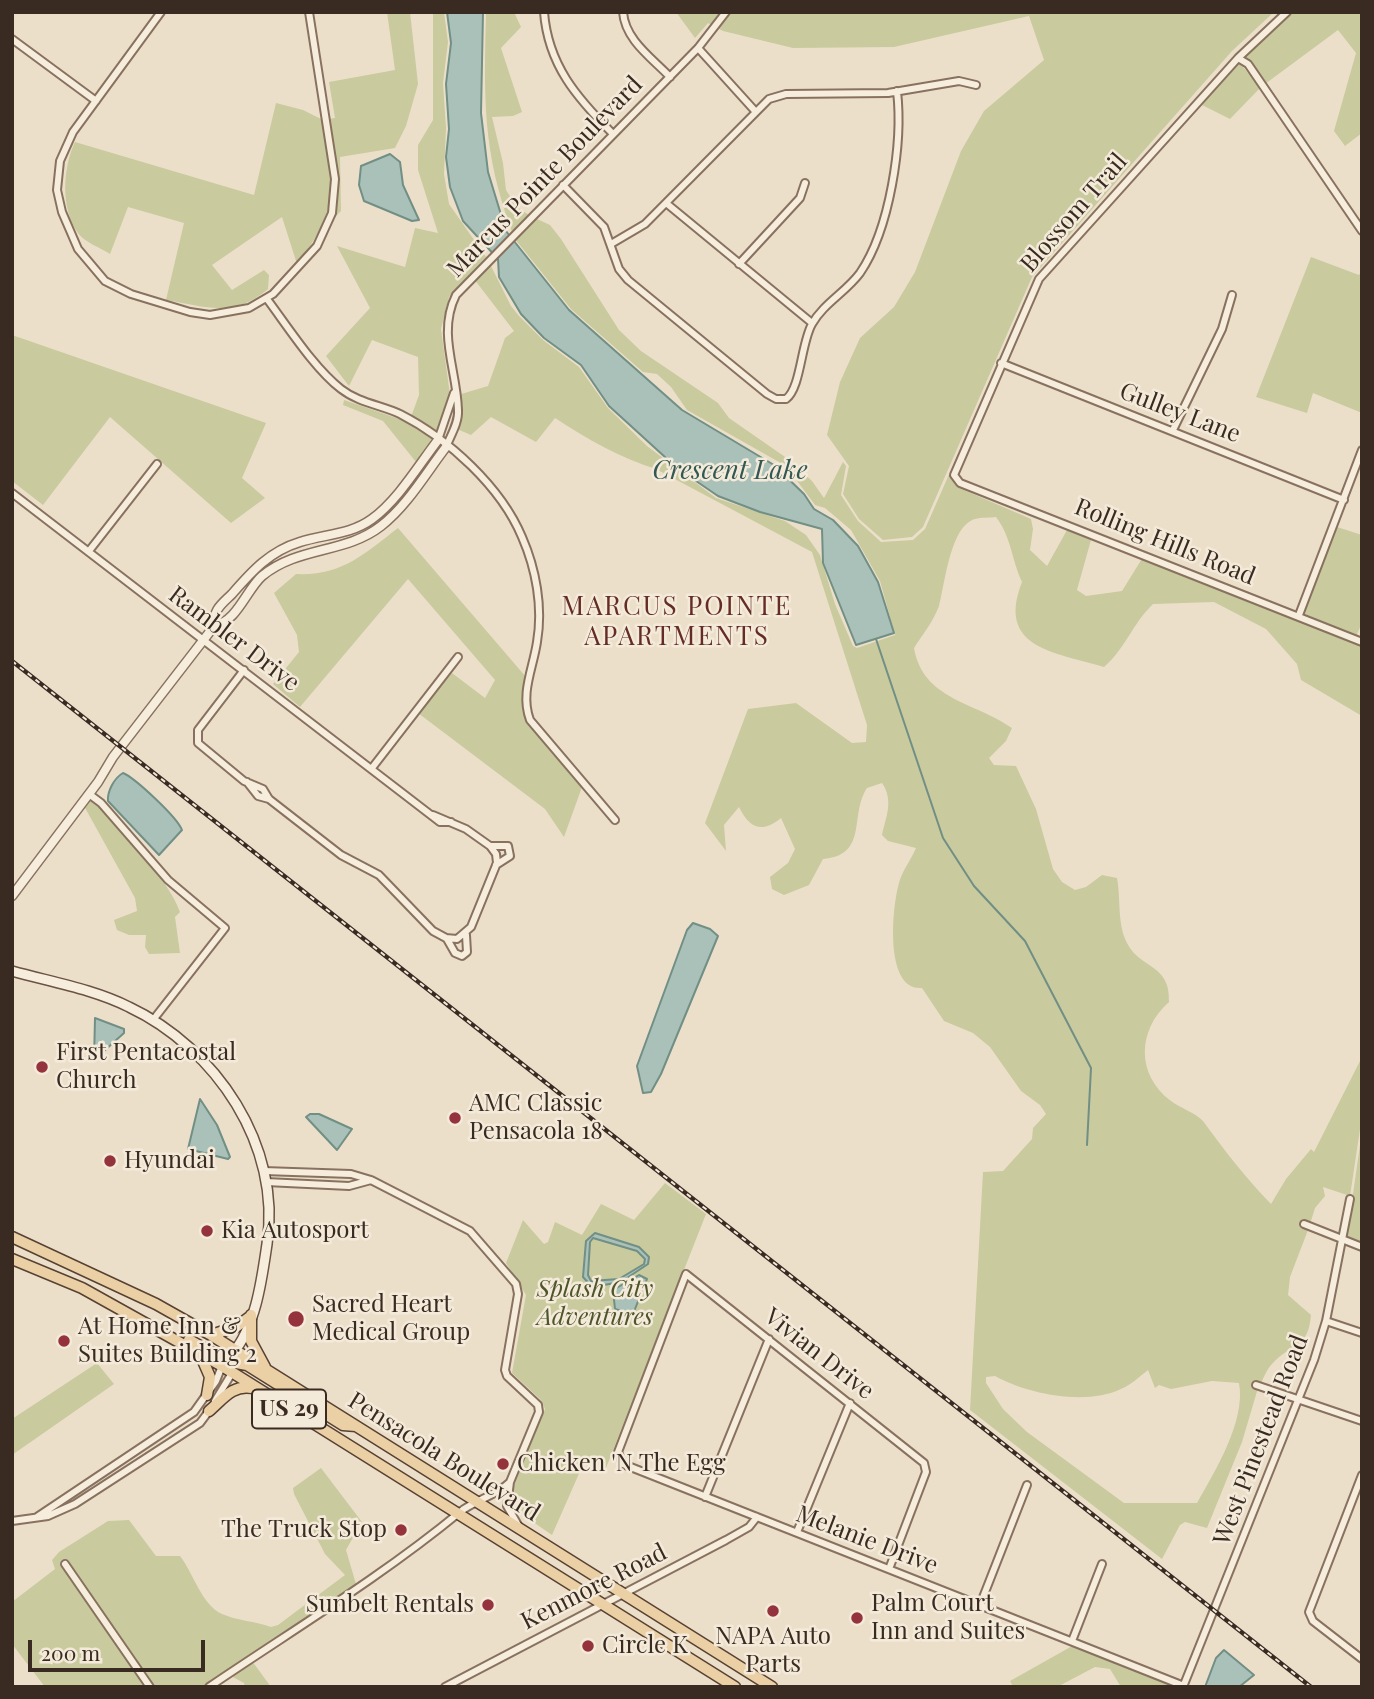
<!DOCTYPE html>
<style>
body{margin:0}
#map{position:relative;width:1374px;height:1699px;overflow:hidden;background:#ecdfca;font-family:"Playfair Display",serif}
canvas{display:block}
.frame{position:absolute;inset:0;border:14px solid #3a2b22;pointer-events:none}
.scale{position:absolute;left:28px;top:1640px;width:177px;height:32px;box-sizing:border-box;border:4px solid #3a2b22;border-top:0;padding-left:9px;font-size:21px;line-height:24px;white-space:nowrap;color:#3a2b22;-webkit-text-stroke:5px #f4ead9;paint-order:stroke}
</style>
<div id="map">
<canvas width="1374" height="1699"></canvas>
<div class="frame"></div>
<div class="scale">200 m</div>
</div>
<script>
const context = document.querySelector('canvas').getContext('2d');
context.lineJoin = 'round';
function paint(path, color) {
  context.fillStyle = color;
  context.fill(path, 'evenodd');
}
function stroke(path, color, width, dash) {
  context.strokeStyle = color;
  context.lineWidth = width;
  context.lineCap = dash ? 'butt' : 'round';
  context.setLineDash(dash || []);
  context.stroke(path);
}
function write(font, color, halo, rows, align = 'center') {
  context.font = font + ' "Playfair Display",serif';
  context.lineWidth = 5;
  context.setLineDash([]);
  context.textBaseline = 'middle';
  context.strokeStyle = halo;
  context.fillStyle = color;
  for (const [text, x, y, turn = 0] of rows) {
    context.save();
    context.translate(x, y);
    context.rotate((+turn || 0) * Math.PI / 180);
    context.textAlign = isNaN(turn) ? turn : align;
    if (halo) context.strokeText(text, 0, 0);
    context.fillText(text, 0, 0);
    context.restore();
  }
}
const green = new Path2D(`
 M387,12H410L418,84L406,126L395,148L340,157L341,211L333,219L338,180L329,119L335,118L329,82L395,70Z
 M433,12H444L448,42L443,83L446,128L444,174L449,204L486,257L449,297L441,329L450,395L436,435L411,417L419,395L418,357L372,340L349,386L326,356L370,308L337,246L405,267L415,228L438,233L418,170V145L433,120Z
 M486,12H514L521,27L501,48L522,112L513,116L492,117L503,163L506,190L517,207L529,215L512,232C482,150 484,98 486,12Z
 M676,12H1274L1232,51L1032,277L923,527L912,537L883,540L859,519L843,494L849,466L827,435L840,382L860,338L894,307L915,272L961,151L984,111L1044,60L1029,16L894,47L793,48L723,31L708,23L695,38Z
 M1292,12H1362V133L1345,146L1334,131L1356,53L1338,30L1265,84L1244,57Z
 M1239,62L1260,88L1230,119L1200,104Z
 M276,103L303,110L323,120C333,186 341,208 297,264L282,217L212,265L232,290L264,270L269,275L268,289C234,318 207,307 166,300L184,223L128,207L110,254C101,248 84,242 78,233C60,208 63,167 75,142L254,195Z
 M535,218L550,225L561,239L619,330L641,351L718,403L729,418L788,459L812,481L824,498L843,462L846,466L841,495L858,521L881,542L913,540L925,529L951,470V479L957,487L1031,519L1033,529L1030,550L1047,566L1067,530L1091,540L1077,590L1086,596L1122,591L1143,557L1362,645V716L1301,680L1297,664L1266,629L1214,602L1153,604C1133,623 1125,649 1104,667C1054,652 996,648 1022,582C1012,561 1011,536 996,517C990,518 981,517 975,519C950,526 945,585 939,606C933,622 923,634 914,648C923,700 975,702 1012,728L1006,741L989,758L994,765L1016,766L1036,809L1053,869L1062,882L1075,890L1086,887L1102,875L1117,878C1121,899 1117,924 1127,943C1140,969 1171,964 1169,1002C1137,1030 1136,1075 1171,1101C1180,1108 1196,1113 1203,1121C1224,1150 1246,1178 1271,1204L1286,1179L1311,1149L1314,1152L1362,1057V1116L1350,1196L1323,1187L1325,1196L1315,1208L1310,1224L1303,1220L1300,1225L1308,1230L1290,1277L1288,1295L1311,1315C1308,1350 1292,1342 1272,1364C1267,1369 1264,1377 1261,1383L1254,1381L1253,1386L1258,1388L1242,1442L1207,1528L1185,1522L1180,1525L1162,1559L970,1410L983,1172L1003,1171L1032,1139L1033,1128L1046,1114L1040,1105L1021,1091L990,1047L973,1033L944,1021L922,988C884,991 892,907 899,883C902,871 911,860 916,848L888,841L882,835C886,816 894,801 882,783L867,788C849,815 869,855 823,859L809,885L784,895L772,889L770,877L788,863L795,849L781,818C762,834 749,828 739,807L724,825L726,851L705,823L748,709L796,703L852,743L866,742L867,725L812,552L656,469C620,458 587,439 555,418L536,442L491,417L471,435L457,429L461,414L458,395L488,386L505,338L514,331L474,279L490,264L511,306L519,316L543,340L579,367L608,408L647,446L716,498L785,521L806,535L820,555L835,604L853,646L857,648L895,635L880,581L851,530L825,508L815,505L786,466L687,410L671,387L657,374L643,372L571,309L515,239ZM1148,1370L1155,1388L1159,1385L1171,1389L1212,1381L1239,1383C1246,1421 1215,1471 1197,1503H1124L1027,1432L1003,1409L986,1383V1377L995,1376C1027,1394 1086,1406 1121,1389C1131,1385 1139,1377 1148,1370Z
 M1311,257L1359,275L1362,271V413L1313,393L1307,413L1256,397Z
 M12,335L266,423L242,478L265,498L231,523L110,417L43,505L12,481Z
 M344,400L408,422L433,440L416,462L383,421L343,405Z
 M1337,527L1362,535V623L1357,634L1362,639L1303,613Z
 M398,528L526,677C514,724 554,752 582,787L564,837L545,809L418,713L452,673L485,698L495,680L408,579L300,707L273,684L299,652L297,635L274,593L296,574C342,576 364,554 398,528Z
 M90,799C114,818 171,883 180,912L175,917L180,953L149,954L145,947L146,935H129L117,930L114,920L137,911L135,898L84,806Z
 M1362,1131V1242L1347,1236Z
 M665,1183L706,1214L606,1468L585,1460L552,1535L510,1506L509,1498L545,1409L541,1400L512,1373L526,1295L506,1263L523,1220L544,1244L548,1242L555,1222L582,1235L601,1204L634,1220Z
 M97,1363L114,1384L12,1455V1419Z
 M321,1468L365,1526L355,1534L346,1550L356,1584L203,1687H154L65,1559L60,1563L147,1687H45L12,1644V1602L55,1569L52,1560L59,1552L108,1521L129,1520L156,1556H180C194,1574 201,1604 222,1614C238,1621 255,1621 271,1627L278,1625L345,1575L325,1554L294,1494L293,1488Z
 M1074,1645L1178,1687H1121L1110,1669L1095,1667L1057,1687H1013L1010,1681Z
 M252,1662L255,1665L271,1687H245L244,1683L231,1676Z`);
const water = new Path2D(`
 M447,12H483L481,113L488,172L506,231L569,310L682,410L774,465L804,494L814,509L833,520L858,546L878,582L894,633L856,645L823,563L822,529L760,512L718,496L677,468L609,406L581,365L544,338L521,314L499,277L498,259L463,221L450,187L446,157L449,129L446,84L451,43Z
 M390,154L400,162L403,185L419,220L412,221L364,201L359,185L361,166Z
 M123,773C135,778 177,817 182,830L159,855L108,801C107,792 114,778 123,773Z
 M693,923L710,929L718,936L661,1074L651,1092L643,1093L637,1066L687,930Z
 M95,1018L124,1029V1033L94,1060Z
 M200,1099L217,1125L230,1157L228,1159L188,1149Z
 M310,1114H319L352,1129L337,1150L306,1117Z
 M595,1233L639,1247L649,1257L648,1264L621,1282L592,1287L583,1277L586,1241ZM593,1238L637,1251L645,1259L644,1264L619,1279L591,1281L588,1275L590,1242Z
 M639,1275L647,1279L633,1314L615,1309L613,1290Z
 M1224,1650L1254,1675L1239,1687H1205L1216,1658Z`);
const stream = new Path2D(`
 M876,639L943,838L974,886L1025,941L1091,1068L1087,1145`);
const minor = new Path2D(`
 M161,12L73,132L60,161L57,190L62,212L78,249L105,281L131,294L190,312L210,315L249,308L273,294L317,246L332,213L335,179L309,12
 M544,12C548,65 577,98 613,134
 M623,12C625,40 652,58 670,77
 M1287,12L1238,58L1039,279L954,475L960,483L1362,642
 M12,39L96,101
 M698,48L755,111
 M1238,58L1248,64L1362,231
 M563,185L604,227L619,269L628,280L767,394L776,399H786C801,388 801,343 812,324C823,304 846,292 860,273C890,229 903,143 897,91
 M666,203L812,323
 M611,244L645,224L769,99L786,94L888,93L959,81L976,85
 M739,264L800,198L805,183
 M267,299C288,327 314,368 341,389C359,403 381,405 400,414C449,439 501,487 522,537C536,569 543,607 537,642C533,669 520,693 530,720L615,820
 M1001,363L1344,500
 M1173,430L1222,329L1232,295
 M438,440L454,393
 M446,447C451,435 459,422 458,410C457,370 437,333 456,295L698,48L726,12
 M12,493L440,822H451
 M89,551L157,464
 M1299,615L1362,450
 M244,670L198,730V743L244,781L263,789L269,799L341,855L379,875L433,931L446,938L457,939L471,927L497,863L496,854L490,846
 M372,768L458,657
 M247,782L258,796L269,799
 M89,794L101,803L168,880L225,928L153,1020
 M433,815L466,829L490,846H508L510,856L496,865
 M447,939L455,953L462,956L467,952L466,935
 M266,1182L349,1186L371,1180
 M1304,1224L1362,1247
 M1326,1321L1362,1333
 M1256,1385L1362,1421
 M215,1401L232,1373
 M1362,1475L1309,1612L1313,1621L1362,1659
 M510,1482L507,1506L518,1525
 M705,1497L769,1339
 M37,1517L194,1412L216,1381L222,1366
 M12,1521L48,1516L75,1504L200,1423L209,1411
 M797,1532L850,1403
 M65,1564L150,1687
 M889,1569L926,1472L924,1463L686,1274L618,1452L623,1464L1184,1686
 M980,1605L1027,1485
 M1072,1641L1102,1564
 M209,1687C293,1630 381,1577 460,1512C475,1500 496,1496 510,1482L539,1412L538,1405L507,1376L505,1370L518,1294L516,1284L470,1231L371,1180L351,1174L264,1171
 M445,1687L726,1540L749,1527L757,1517
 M1183,1687L1314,1360L1326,1321L1350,1199`);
const tertiary = new Path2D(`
 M215,625C212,610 223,603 232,594C252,571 270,551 300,542C325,534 350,535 372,519C398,500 418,466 438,440
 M12,896L98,782L113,757L215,625C236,623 247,589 262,576C298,546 345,554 381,526C407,506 426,473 446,447`);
const secondary = new Path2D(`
 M12,971C51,982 93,989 129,1007C216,1048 282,1146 267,1244C262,1278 256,1327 232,1354`);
const primary = new Path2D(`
 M12,1237L156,1304L211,1335L772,1687
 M12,1259L82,1288L222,1366L735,1687
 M251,1315V1341L265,1367
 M211,1335L236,1327L251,1316
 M189,1340L218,1356L236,1350
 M200,1354L210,1377L207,1395
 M222,1366L231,1362L247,1365L343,1425L356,1426
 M209,1411C222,1400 233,1384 252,1388`);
const rail = new Path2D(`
 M12,661L1311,1687`);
const markers = [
 [42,1067,7,"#94333b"],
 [455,1118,7,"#94333b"],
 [110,1161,7,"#94333b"],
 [207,1231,7,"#94333b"],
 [296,1319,9,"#94333b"],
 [64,1341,7,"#94333b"],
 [503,1464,7,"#94333b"],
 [401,1530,7,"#94333b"],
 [488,1605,7,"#94333b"],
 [773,1611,7,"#94333b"],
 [857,1618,7,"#94333b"],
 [588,1646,7,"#94333b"]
];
const shields = [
 [289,1409,74]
];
const shieldNames = [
 ["US 29",289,1409]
];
const streetNames = [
 ["Marcus Pointe Boulevard",545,177,-46],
 ["Blossom Trail",1074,213,-49],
 ["Gulley Lane",1180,413,21],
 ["Rolling Hills Road",1165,542,22],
 ["Rambler Drive",234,639,37],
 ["Vivian Drive",819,1354,38],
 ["West Pinestead Road",1261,1440,-69],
 ["Pensacola Boulevard",444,1457,32],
 ["Melanie Drive",867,1540,21],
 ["Kenmore Road",594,1587,-27]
];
const poiNames = [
 ["First Pentacostal",56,1053],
 ["Church",56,1081],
 ["AMC Classic",469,1104],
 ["Pensacola 18",469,1132],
 ["Hyundai",124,1161],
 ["Kia Autosport",221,1231],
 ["Sacred Heart",312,1305],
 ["Medical Group",312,1333],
 ["At Home Inn &",78,1327],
 ["Suites Building 2",78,1355],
 ["Chicken 'N The Egg",517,1464],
 ["The Truck Stop",387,1530,"right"],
 ["Palm Court",871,1604],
 ["Inn and Suites",871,1632],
 ["Sunbelt Rentals",474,1605,"right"],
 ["NAPA Auto",773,1637,"center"],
 ["Parts",773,1665,"center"],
 ["Circle K",602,1646]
];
const parkNames = [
 ["Splash City",595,1290],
 ["Adventures",595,1318]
];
const waterNames = [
 ["Crescent Lake",730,471]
];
const neighbourhoodNames = [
 ["MARCUS POINTE",677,607],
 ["APARTMENTS",677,637]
];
paint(green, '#c9ca9e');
paint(water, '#aac1b9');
stroke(water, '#718f85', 2);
stroke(stream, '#718f85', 2);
stroke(minor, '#88725f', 10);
stroke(tertiary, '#88725f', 11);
stroke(secondary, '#6a5342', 12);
stroke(primary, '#574133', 13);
stroke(minor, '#f7eddd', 6);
stroke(tertiary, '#f7eddd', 8);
stroke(secondary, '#f7eddd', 9);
stroke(primary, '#ecd0a5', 10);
stroke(rail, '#3a2b22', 4.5);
stroke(rail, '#f4ead9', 2, [5]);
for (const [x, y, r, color] of markers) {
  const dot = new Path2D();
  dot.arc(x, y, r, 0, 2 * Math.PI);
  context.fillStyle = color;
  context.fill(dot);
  stroke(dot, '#f4ead9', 2.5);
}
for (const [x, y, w] of shields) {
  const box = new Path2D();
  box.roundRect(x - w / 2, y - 19.5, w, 39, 5);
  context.fillStyle = '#f4ead9';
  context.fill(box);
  stroke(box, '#3a2b22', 2);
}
write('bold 23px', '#3a2b22', null, shieldNames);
write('24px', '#3a2b22', '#f4ead9', streetNames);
write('24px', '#3a2b22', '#f4ead9', poiNames, 'left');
write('italic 24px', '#4d552a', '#f4ead9', parkNames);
write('italic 26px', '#325853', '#f4ead9', waterNames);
context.letterSpacing = '2px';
write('26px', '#642c24', '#f4ead9', neighbourhoodNames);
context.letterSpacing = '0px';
</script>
